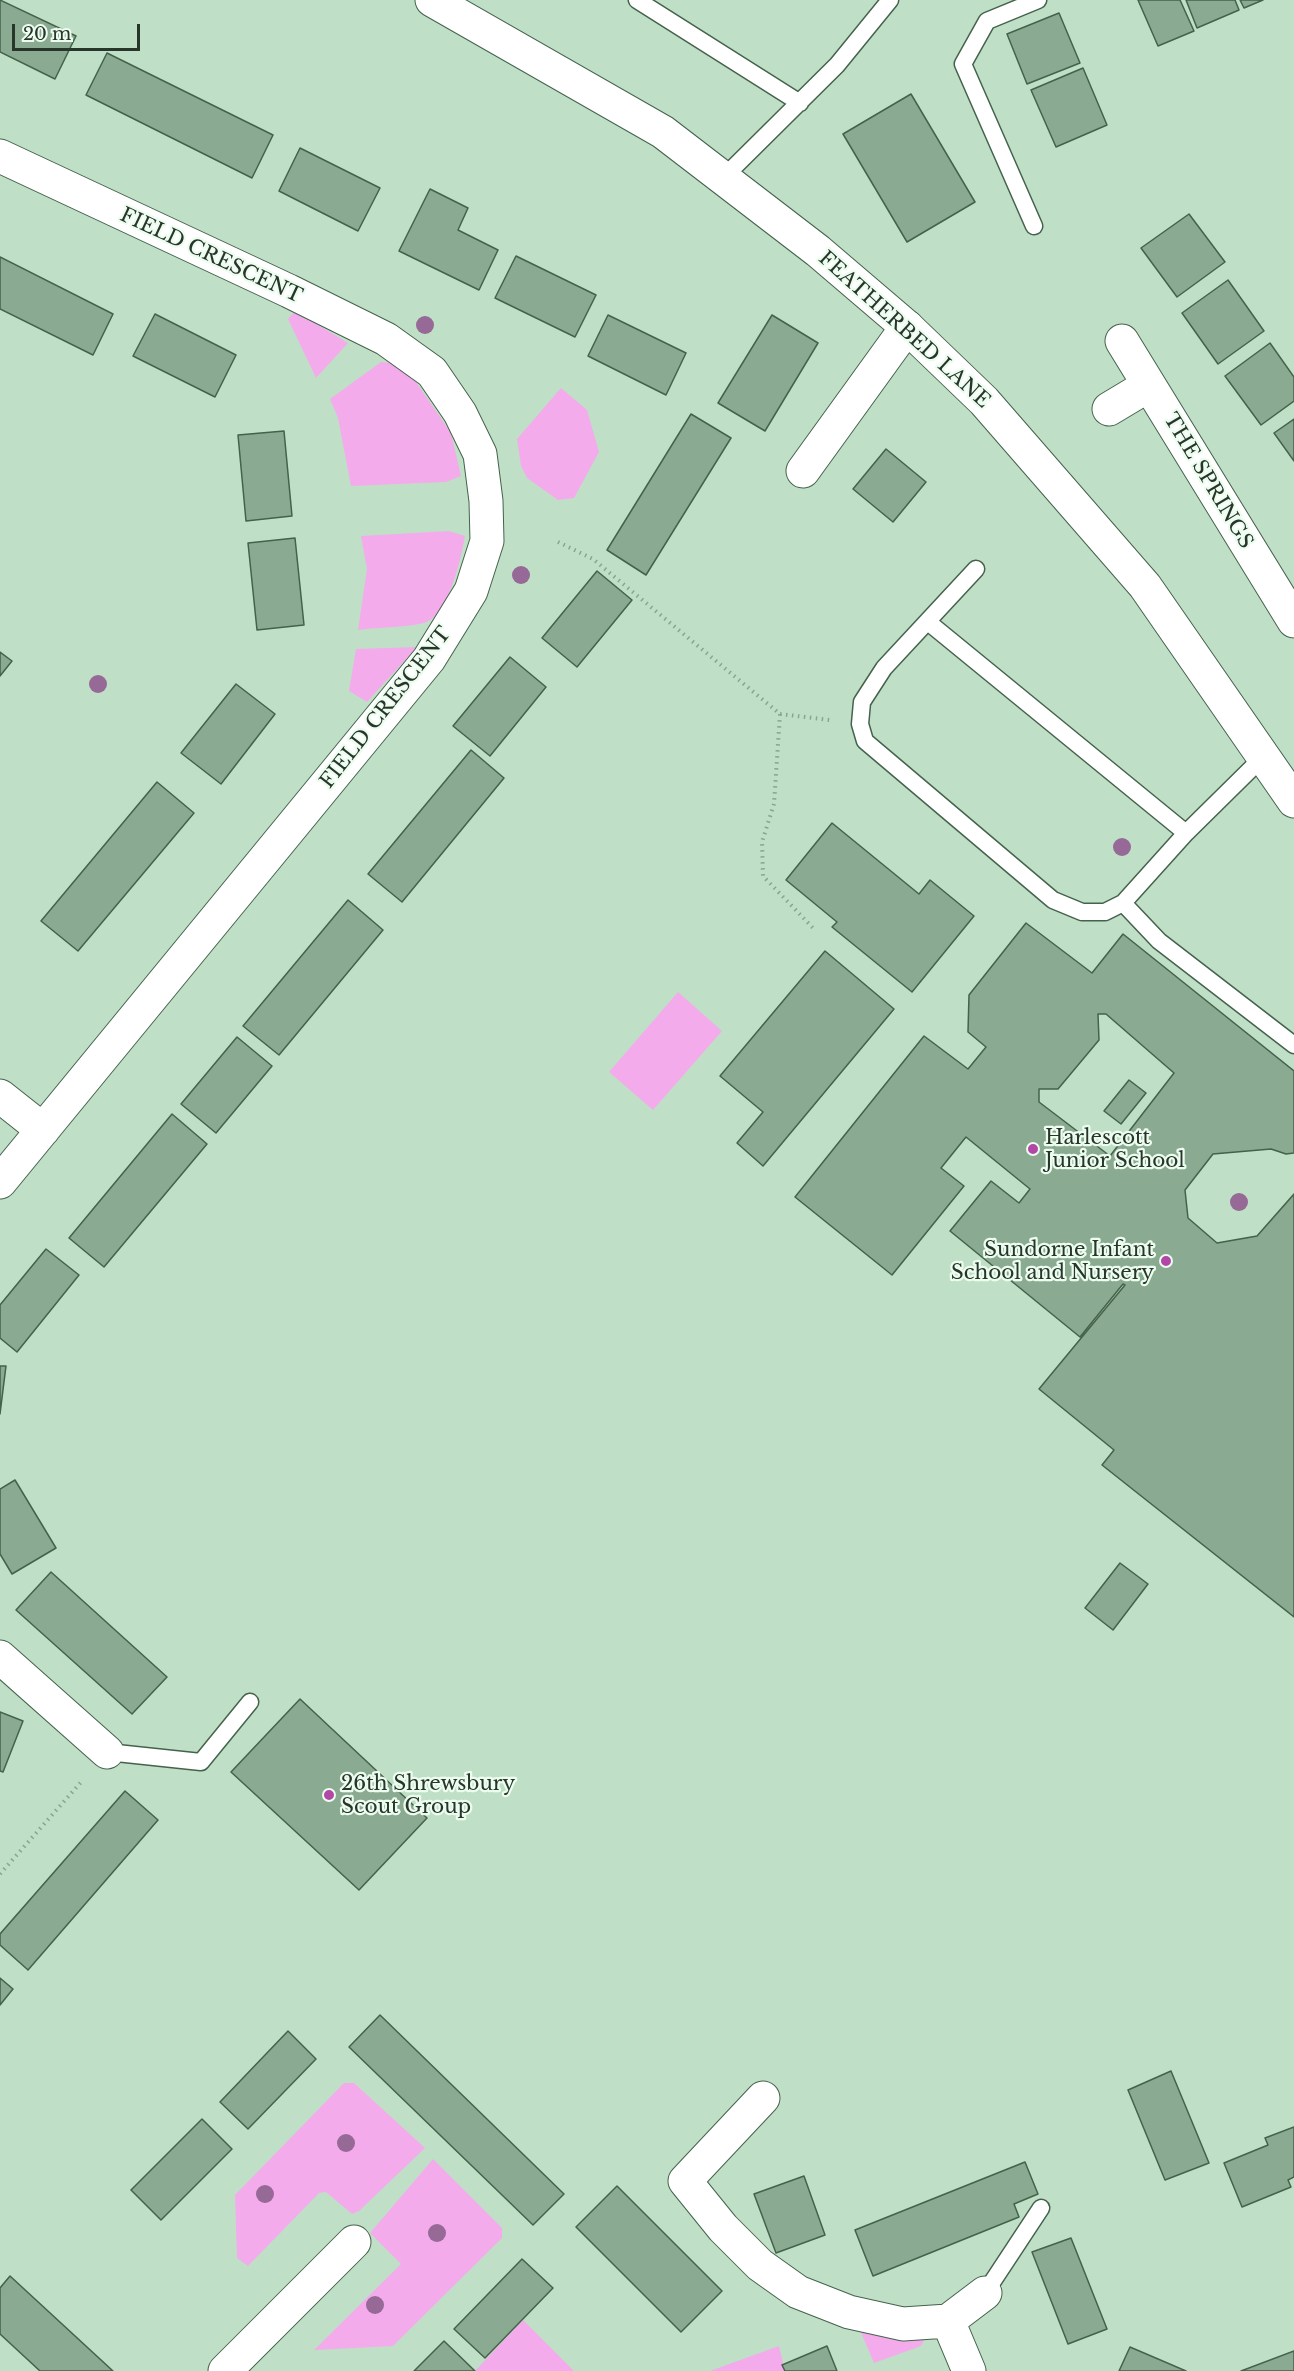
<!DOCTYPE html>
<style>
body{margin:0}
#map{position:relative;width:1294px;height:2371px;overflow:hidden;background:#bfe0c6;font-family:"Libre Baskerville",serif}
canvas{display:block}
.scale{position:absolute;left:12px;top:24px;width:128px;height:27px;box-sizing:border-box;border:3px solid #28352b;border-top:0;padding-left:8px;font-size:18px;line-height:21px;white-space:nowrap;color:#28352b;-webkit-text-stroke:4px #ecfdef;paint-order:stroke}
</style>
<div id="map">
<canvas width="1294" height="2371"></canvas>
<div class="scale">20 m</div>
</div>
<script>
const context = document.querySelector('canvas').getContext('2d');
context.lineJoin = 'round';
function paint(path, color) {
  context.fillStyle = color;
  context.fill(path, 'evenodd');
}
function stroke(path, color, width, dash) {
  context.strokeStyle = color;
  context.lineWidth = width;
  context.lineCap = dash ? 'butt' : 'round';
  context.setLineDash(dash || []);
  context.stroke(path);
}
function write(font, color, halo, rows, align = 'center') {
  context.font = font + ' "Libre Baskerville",serif';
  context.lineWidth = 4.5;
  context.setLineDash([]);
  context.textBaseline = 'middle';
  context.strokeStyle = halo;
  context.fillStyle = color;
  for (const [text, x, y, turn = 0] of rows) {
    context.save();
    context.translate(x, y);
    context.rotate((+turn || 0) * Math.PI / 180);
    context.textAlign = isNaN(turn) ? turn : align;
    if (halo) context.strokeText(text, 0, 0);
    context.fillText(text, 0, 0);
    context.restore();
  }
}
const green = new Path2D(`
 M295,311L348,343L316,378L288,319Z
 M381,362L390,363L414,379L451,433L461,476L446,482L351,486L338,418L330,399Z
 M561,388L587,410L599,452L574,498L558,500L527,478L521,466L517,439Z
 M449,531L465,536C461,558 449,616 424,623C404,628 379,627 358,630L367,569L361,536Z
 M417,647L367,702L349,691L356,649Z
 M678,992L722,1031L653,1110L609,1072Z
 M344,2083H354L425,2148L359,2211L352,2214L326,2192L319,2193L248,2266L237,2258L235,2195Z
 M433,2159L502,2228V2238L393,2346L314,2350L401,2264L370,2233Z
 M523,2320L574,2371H475Z
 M857,2323L908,2338L924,2340L921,2346L874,2363Z
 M779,2346L785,2371H710Z`);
const building = new Path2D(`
 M0,0L76,36L55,79L0,52Z
 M1138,0H1180L1194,31L1158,46Z
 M1186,0H1235L1239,10L1197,28Z
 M1240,0H1263L1244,8Z
 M1059,13L1080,63L1027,84L1007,34Z
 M107,53L273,135L252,178L86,95Z
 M1083,68L1107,125L1056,147L1031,90Z
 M911,94L975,202L907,242L843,134Z
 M300,148L380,188L358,231L279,191Z
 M430,189L468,208L458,230L498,250L479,290L399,251Z
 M1189,214L1225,262L1177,297L1141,248Z
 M516,256L596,295L575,337L495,298Z
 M0,257L113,314L93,355L0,309Z
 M1228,280L1264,331L1218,364L1182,313Z
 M155,314L236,355L215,397L133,356Z
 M608,315L686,353L666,395L588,356Z
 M772,315L818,343L765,431L718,403Z
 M1270,343L1294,377V401L1261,425L1225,376Z
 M691,414L731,438L646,575L607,550Z
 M1294,419V461L1274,433Z
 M284,431L292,516L246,521L238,435Z
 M886,449L926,482L893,522L853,489Z
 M295,538L304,625L257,630L248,543Z
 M597,571L632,600L577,667L542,638Z
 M0,652L12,661L0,676Z
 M510,657L546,687L490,756L453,726Z
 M236,684L275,714L221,784L181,753Z
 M471,750L504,778L402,902L368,874Z
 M157,782L194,813L78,951L41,921Z
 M832,823L919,894L930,880L974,916L912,992L832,927L837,922L786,880Z
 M348,900L383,930L279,1055L243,1026Z
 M1026,923L1092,973L1123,934L1294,1071V1153L1286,1154L1271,1149L1213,1154L1185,1190L1188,1218L1217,1243L1257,1236L1294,1194V1617L1102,1465L1114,1450L1039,1389L1125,1285L1123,1284L1080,1337L950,1231L991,1181L1019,1203L1030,1189L966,1137L941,1168L964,1186L892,1275L795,1197L924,1036L968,1069L986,1047L968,1032L969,995ZM1098,1014H1106L1174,1073L1110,1156L1039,1102V1089H1058L1099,1040Z
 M825,951L894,1009L763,1166L737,1143L763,1112L720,1076Z
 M237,1037L272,1066L216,1133L181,1104Z
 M1129,1080L1146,1093L1121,1124L1104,1111Z
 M172,1114L207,1144L104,1267L69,1238Z
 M46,1249L79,1275L17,1352L0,1338V1305Z
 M0,1366H6L0,1414Z
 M15,1480L56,1548L12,1574L0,1554V1489Z
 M1120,1563L1148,1584L1113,1630L1085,1608Z
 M51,1572L167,1677L132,1714L16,1610Z
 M300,1699L427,1818L359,1890L231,1772Z
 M0,1712L23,1721L3,1772L0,1771Z
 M125,1791L158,1820L28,1970L0,1945V1934Z
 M0,1978L13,1989L0,2005Z
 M380,2015L564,2194L533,2225L349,2047Z
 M288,2031L316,2059L248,2129L220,2102Z
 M1171,2071L1209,2163L1165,2180L1128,2090Z
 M202,2119L232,2149L161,2220L131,2190Z
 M1294,2127V2177L1288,2180L1291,2187L1242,2207L1224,2163L1268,2145L1265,2138Z
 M1025,2162L1038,2194L1014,2204L1019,2217L873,2276L855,2230Z
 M804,2176L825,2235L776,2253L754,2194Z
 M617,2186L722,2291L681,2332L576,2227Z
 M1071,2238L1107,2329L1068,2344L1032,2252Z
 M522,2259L553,2288L485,2358L454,2329Z
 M10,2276L113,2371H40L0,2334V2288Z
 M444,2341L475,2371H414Z
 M827,2346L837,2371H785L782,2365Z
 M1130,2347L1186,2371H1119Z
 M1294,2351V2371H1241Z`);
const path = new Path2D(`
 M558,542L593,559L780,714L774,804L762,842L763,876L814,929
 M780,714L830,720
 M0,1874L83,1780`);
const service = new Path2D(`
 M637,0L800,103
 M723,178L837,65L890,0
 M1034,226L963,64L987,21L1038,0
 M976,569L884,668L862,702L860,724L865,741L1053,900L1082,912H1105L1123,903L1186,833L1264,756
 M928,622L1186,833
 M1123,903L1159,941L1294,1045
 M107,1752L201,1762L250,1702
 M985,2293L1041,2208`);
const minor = new Path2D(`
 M0,156L289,291L386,339L432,372L460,413L480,454L486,501L487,541L471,591L429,659L0,1182
 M1122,341L1294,621
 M1109,409L1149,385
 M803,471L907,327
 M0,1096L43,1130
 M0,1657L107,1752
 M763,2098L685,2181L723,2228L760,2265L798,2292L849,2312L903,2324L948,2321L985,2293
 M948,2321L969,2371
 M225,2371L354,2242`);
const tertiary = new Path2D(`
 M432,0L663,132L818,251L907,327L984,401L1145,586L1294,801`);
const trees = [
 [425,325],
 [521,575],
 [98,684],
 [1122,847],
 [1239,1202],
 [346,2143],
 [265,2194],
 [437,2233],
 [375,2305]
];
const markers = [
 [1033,1149,6,"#b247a8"],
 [1166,1261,6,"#b247a8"],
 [329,1795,6,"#b247a8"]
];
const streetNames = [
 ["FIELD CRESCENT",211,256,25],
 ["FEATHERBED LANE",904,330,42],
 ["THE SPRINGS",1208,481,59],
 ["FIELD CRESCENT",386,708,-52]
];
const poiNames = [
 ["Harlescott",1045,1138],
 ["Junior School",1045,1161],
 ["Sundorne Infant",1154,1250,"right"],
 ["School and Nursery",1154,1273,"right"],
 ["26th Shrewsbury",341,1784],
 ["Scout Group",341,1807]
];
paint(green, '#f4abeb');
paint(building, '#8aaa91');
stroke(building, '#45624b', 1.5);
stroke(service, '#45624c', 19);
stroke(minor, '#45624c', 35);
stroke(tertiary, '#45624c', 35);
stroke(path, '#8aa490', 4, [1.5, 4.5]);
stroke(service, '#fff', 16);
stroke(minor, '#fff', 33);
stroke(tertiary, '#fff', 33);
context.fillStyle = '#966996';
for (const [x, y] of trees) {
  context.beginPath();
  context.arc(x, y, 9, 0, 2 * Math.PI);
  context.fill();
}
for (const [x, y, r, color] of markers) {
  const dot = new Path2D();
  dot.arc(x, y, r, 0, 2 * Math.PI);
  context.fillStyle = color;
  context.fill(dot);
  stroke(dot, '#ecfdef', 2);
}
write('20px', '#28352b', '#ecfdef', streetNames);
write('20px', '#28352b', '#ecfdef', poiNames, 'left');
</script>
